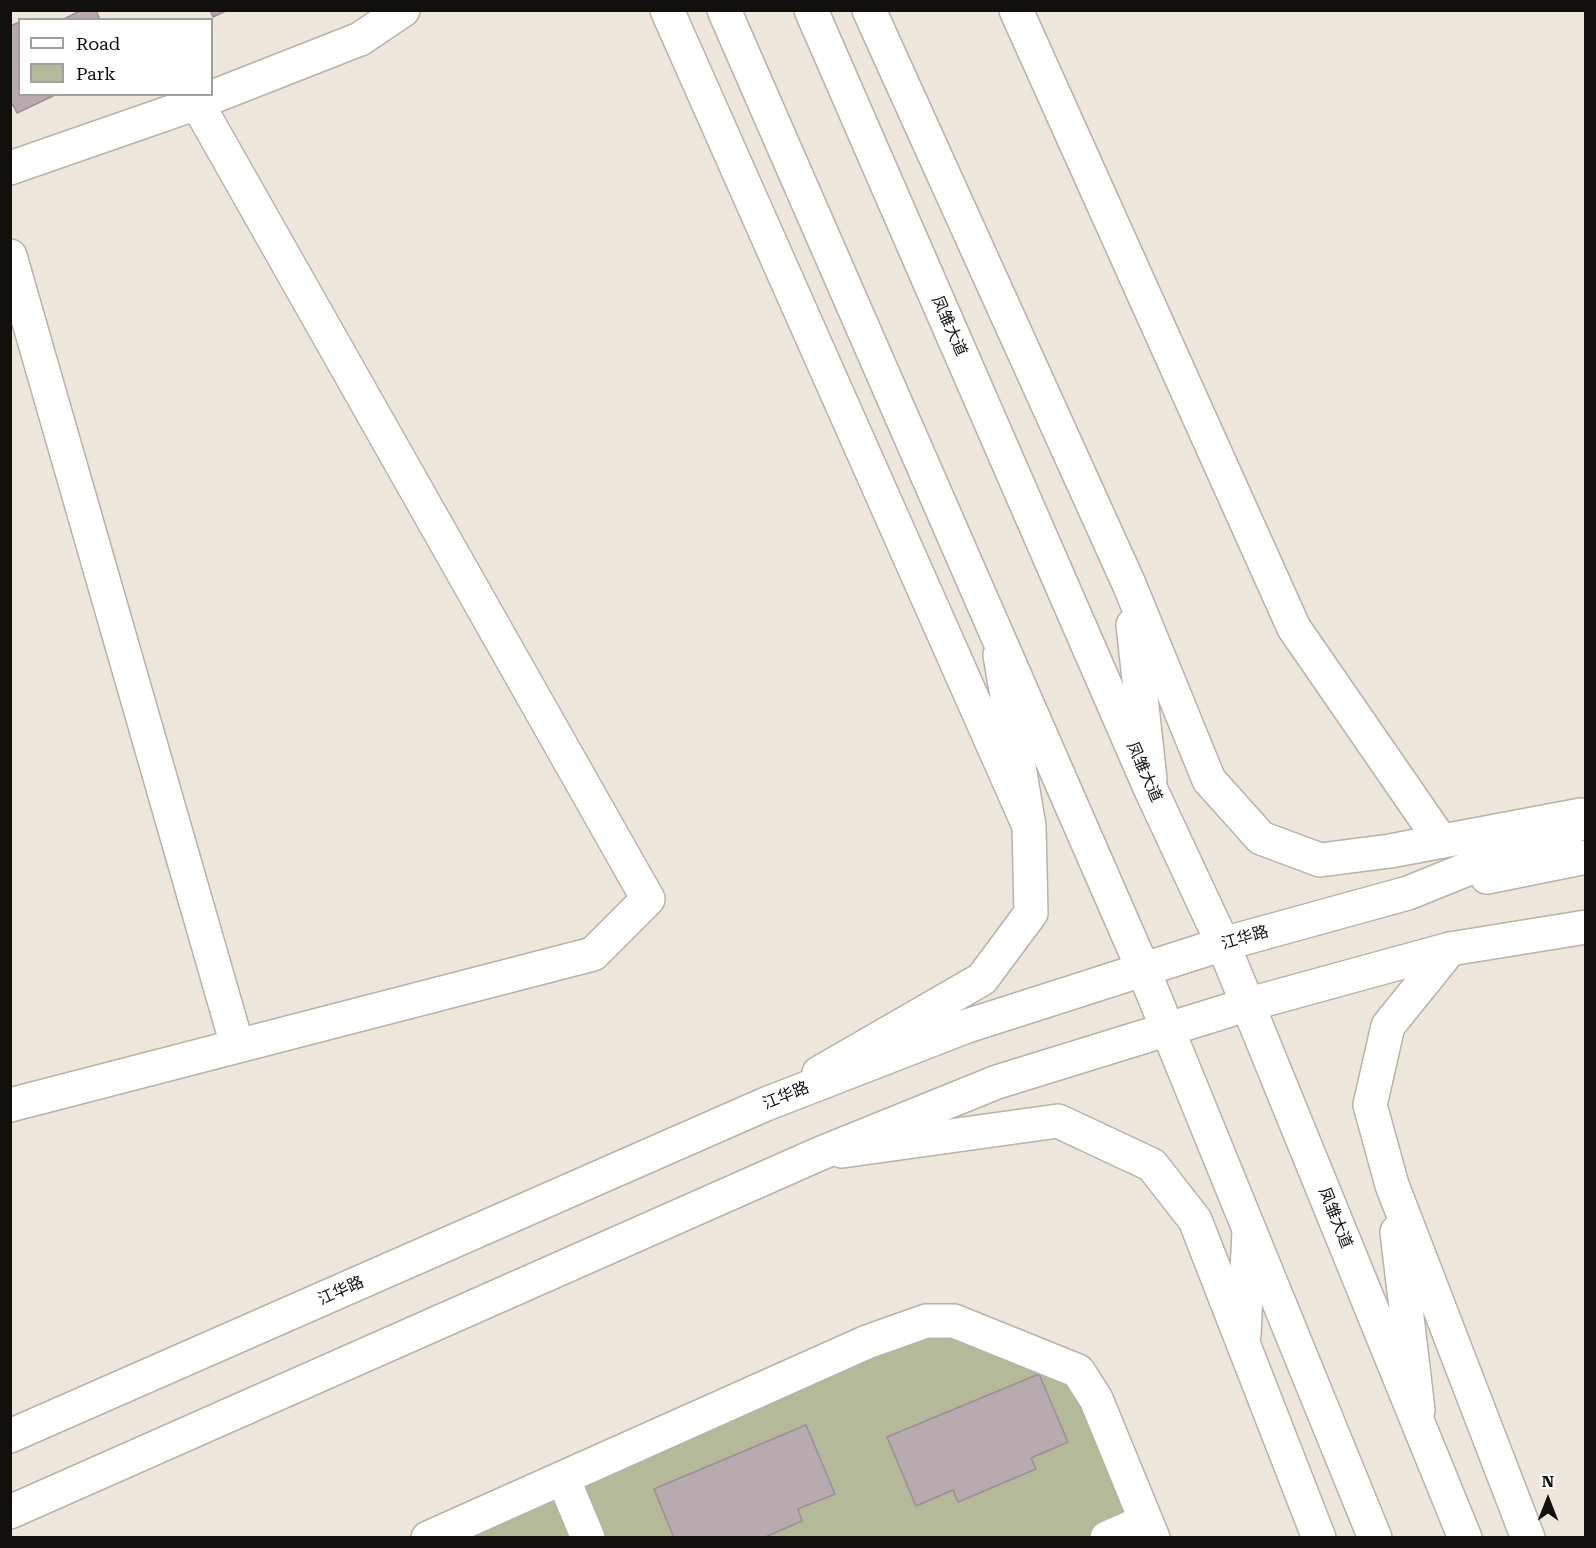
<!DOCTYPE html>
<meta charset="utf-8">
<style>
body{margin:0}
#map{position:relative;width:1596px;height:1548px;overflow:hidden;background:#ede7db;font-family:"Roboto Serif",serif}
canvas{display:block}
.frame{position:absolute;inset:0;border:12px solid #12100c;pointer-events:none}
.legend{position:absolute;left:18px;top:18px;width:195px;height:78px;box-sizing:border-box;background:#fff;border:2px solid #a09f9e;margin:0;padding:8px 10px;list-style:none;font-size:18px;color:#12100c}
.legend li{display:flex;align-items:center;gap:12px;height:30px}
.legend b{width:30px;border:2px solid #a09f9e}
.north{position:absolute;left:1518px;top:1470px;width:60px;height:60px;-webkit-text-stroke:4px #fff;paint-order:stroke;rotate:0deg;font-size:16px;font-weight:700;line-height:24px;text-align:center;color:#12100c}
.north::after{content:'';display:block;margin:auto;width:21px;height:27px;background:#12100c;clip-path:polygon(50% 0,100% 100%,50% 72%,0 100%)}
</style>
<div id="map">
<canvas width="1596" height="1548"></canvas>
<div class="frame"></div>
<ul class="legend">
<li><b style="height:8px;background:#fff"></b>Road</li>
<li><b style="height:16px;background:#b4b99a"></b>Park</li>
</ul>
<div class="north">N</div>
</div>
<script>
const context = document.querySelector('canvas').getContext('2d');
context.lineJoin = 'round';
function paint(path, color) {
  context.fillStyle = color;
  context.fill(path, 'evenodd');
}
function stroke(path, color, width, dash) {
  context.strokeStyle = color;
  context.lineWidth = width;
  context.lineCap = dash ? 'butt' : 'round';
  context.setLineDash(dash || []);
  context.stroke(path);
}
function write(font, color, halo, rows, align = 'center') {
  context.font = font + ' "Roboto Serif","Noto Sans SC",serif';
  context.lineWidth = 5;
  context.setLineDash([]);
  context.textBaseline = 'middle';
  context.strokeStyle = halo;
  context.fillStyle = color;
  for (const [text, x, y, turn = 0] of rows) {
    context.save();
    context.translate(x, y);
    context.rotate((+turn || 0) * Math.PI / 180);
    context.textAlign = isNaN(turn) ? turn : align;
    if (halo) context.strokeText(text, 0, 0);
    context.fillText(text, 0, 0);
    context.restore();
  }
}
const green = new Path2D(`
 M926,1321L1078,1371L1153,1538H428Z`);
const building = new Path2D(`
 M82,10H96L100,20H62Z
 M210,10H228L213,17Z
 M20,22V94H57L17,113L13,105L10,106V26Z
 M1039,1374L1068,1442L1031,1458L1036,1469L958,1502L953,1490L916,1506L887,1437Z
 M806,1425L835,1494L798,1509L802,1521L763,1538H674L654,1489Z`);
const minor = new Path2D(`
 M667,10L1029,826
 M869,10L1129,584L1209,780L1261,838L1320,860L1390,851L1581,815
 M1016,10L1294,628L1441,841
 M10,168L197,103L360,39L403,10
 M10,256L237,1045
 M1133,625L1150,779
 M1450,949L1388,1026L1370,1105L1392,1185L1528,1538
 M819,1073L982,979L1031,913L1029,826L1000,655
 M10,1105L593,954L648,899L197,103
 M842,1151L1058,1121L1152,1165L1195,1220L1319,1538
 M1397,1232L1418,1410
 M1244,1335L1249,1231
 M563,1478L588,1538
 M428,1538L867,1342L926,1321H954L1078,1371L1096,1399L1153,1538
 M1107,1538L1146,1521`);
const major = new Path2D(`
 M724,10L1143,969L1375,1538
 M811,10L1151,790L1223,944L1465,1538
 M1487,877L1586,857
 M10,1436L766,1104L967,1026L1223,944L1408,893L1586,821
 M10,1512L819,1154L997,1082L1246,1005L1450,949L1586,927`);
const streetNames = [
 ["凤雏大道",949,326,66],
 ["凤雏大道",1144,772,66],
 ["江华路",1245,938,-16],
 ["江华路",786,1096,-22],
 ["凤雏大道",1335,1218,68],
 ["江华路",341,1291,-24]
];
paint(green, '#b4b99a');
paint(building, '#b8aaaf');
stroke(building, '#9c8f93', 1.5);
stroke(minor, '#b8b2a7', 36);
stroke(major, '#b8b2a7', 36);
stroke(minor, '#fff', 33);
stroke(major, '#fff', 33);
write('16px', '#12100c', '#fff', streetNames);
</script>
